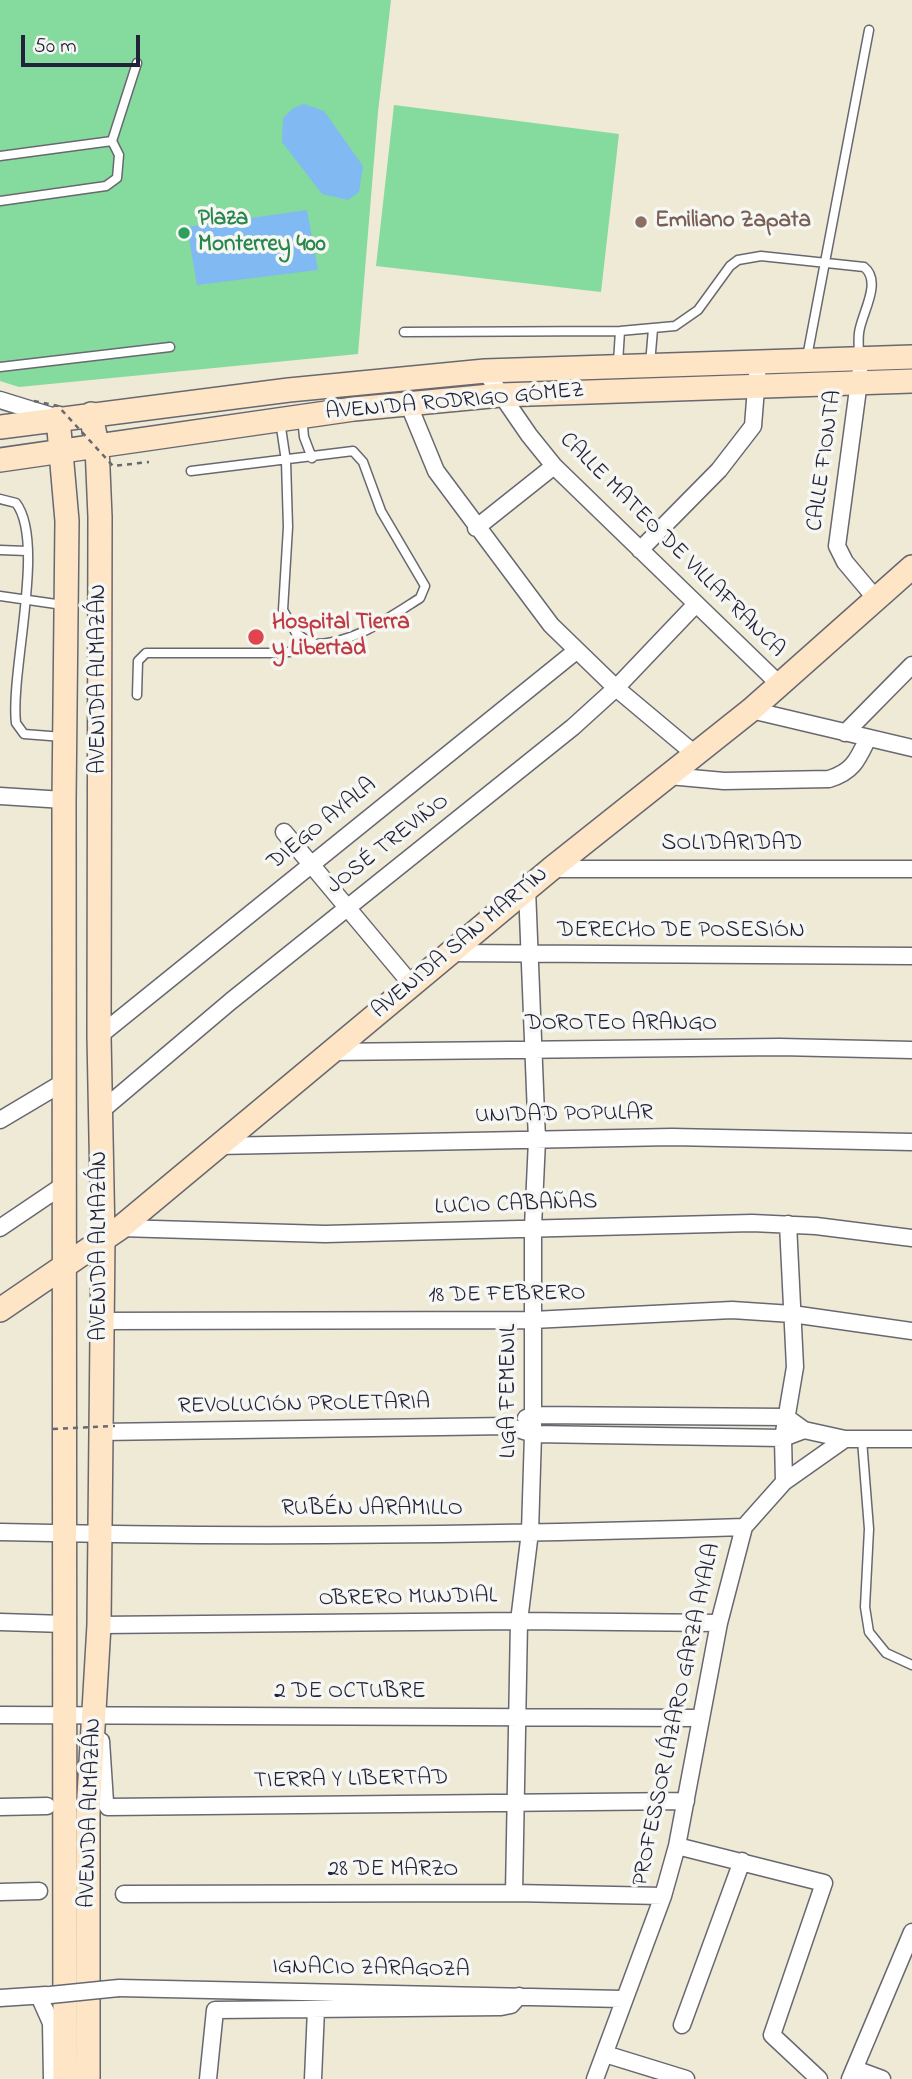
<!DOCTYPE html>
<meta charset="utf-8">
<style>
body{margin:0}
#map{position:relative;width:912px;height:2079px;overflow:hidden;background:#eeead5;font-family:"Indie Flower",sans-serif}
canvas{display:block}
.scale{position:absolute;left:21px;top:35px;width:119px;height:32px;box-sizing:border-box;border:4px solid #22223b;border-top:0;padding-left:9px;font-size:21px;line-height:24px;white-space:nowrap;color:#22223b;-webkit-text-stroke:5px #f6f6f2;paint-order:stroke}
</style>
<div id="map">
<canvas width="912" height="2079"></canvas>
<div class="scale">50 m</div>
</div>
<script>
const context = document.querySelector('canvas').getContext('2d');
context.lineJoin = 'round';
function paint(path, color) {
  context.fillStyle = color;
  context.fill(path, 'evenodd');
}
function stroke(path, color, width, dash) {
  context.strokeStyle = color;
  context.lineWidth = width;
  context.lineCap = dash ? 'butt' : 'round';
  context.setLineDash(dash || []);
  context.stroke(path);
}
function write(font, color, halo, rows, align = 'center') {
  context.font = font + ' "Indie Flower",sans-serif';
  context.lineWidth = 7;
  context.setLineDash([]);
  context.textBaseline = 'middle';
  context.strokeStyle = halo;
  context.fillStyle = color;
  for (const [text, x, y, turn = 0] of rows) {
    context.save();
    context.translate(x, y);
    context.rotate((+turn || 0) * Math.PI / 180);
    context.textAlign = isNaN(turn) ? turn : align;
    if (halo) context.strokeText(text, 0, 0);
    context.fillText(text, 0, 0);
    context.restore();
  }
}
const green = new Path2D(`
 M0,0H391L378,112L358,354L19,387L0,381Z
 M394,105L619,134L601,292L376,266Z`);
const water = new Path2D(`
 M304,104L324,111L363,166L359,192L348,200L322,194L282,142L283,118L293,108Z
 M307,210L318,270L197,285L187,227Z`);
const lane = new Path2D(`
 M0,156L112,141
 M0,201L106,186L117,178L119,155L112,141L137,63
 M404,332L620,331L675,326L698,310L730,266L738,260L761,256L864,267C883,282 861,314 859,333C858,341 859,349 859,357
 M807,357L869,30
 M618,363L620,331
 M650,364L653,329
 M0,367L170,347
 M302,417L304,437L312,458
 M191,471L353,451L363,462L381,511L425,586L420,598C387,619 351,645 312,644L296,633L283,610L288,527L286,461L280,421
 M0,499L16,503C46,542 10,672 16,723L24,734L63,737
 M0,550L27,551
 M0,596L63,605
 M137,695L138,661L146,653H279L298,651L312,644
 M862,1440L869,1529L865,1607L869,1632L886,1653L912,1665`);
const street = new Path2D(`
 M485,371L529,435L554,466L778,683
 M860,374L837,546L845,562L877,600
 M0,400L55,417
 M408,403L436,471L551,625L616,688L696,755
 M476,528L554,466
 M640,550L719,470L753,426L758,363
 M751,710L912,748
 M845,733L912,665
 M669,776L724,781L829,779C853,772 858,759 868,738
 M0,796L64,800
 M284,832L412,985
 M551,869H912
 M450,953L912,956
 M99,1036L576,651
 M329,1052L780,1047L912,1050
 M101,1111L231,1001L573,727L616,688L696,604
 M0,1120L64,1082
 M217,1146L672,1137L912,1142
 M0,1228L65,1184
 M120,1228L325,1234L752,1223L816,1226L912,1238
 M101,1321L533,1320L732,1310L792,1314L912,1331
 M526,1418L533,1415L786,1417L804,1430
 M101,1432L508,1426L533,1434L783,1438L804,1430L845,1439H912
 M784,1482L783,1438L795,1367L788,1224
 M0,1532C248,1538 497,1535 744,1527
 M0,1622L65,1624
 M99,1625L519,1621L719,1623
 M0,1715L700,1718
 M101,1741L105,1802L108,1807L686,1801
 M0,1807L47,1806
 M677,1846L824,1883L772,2035L819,2079
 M0,1892L39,1891
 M514,1893L519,1621L530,1532L533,1434V1227L537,1140L527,889
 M124,1894L514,1893L663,1896
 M119,1988L622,1999
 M39,1996L51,2023L52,2079
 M0,1998L46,1995
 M682,2025L742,1861
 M605,2054L686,2079
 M855,2069L882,2079
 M208,2079L215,2010L501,2007L511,2005L519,1996
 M313,2079L316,2009
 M595,2079L663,1896L677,1846L719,1623L744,1527L784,1482L845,1439
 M850,2079L912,1932`);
const secondary = new Path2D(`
 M58,418L67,521L64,800L65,2079
 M0,427L289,390L485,371L912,357
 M0,460L354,409L501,395L912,381
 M0,1310L120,1228L551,869L751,710L912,567
 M88,2079V1813L99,1625L103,1238L99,1036L100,517L97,446L91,414`);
const pathBridge = new Path2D(`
 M34,401L58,406L113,466L149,462
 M53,1429L115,1426`);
const streetBridge = new Path2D(`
 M50,1995L119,1988`);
const markers = [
 [641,222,7,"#8d6e63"],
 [184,233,7,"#2e9e5b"],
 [256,637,9,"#e0444e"]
];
const leisureNames = [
 ["Plaza",198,220],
 ["Monterrey 400",198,246]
];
const educationNames = [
 ["Emiliano Zapata",655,222]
];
const streetNames = [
 ["AVENIDA RODRIGO GÓMEZ",455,403,-5],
 ["CALLE FIONTA",826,461,-82],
 ["CALLE MATEO DE VILLAFRANCA",671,546,45],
 ["AVENIDA ALMAZÁN",100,679,-90],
 ["DIEGO AYALA",323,825,-39],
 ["JOSÉ TREVIÑO",389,845,-38],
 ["SOLIDARIDAD",732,845],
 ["DERECHO DE POSESIÓN",681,932],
 ["AVENIDA SAN MARTÍN",461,944,-40],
 ["DOROTEO ARANGO",621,1025],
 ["UNIDAD POPULAR",564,1116,-1],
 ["LUCIO CABAÑAS",516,1206,-2],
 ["AVENIDA ALMAZÁN",101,1246,-90],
 ["18 DE FEBRERO",507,1296,-1],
 ["LIGA FEMENIL",510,1391,-90],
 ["REVOLUCIÓN PROLETARIA",304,1406,-1],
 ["RUBÉN JARAMILLO",372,1510],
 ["OBRERO MUNDIAL",408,1599,-1],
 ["2 DE OCTUBRE",350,1693],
 ["PROFESSOR LÁZARO GARZA AYALA",678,1715,-78],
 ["TIERRA Y LIBERTAD",351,1781,-1],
 ["AVENIDA ALMAZÁN",92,1813,-88],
 ["28 DE MARZO",393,1871],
 ["IGNACIO ZARAGOZA",371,1970,1]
];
const healthNames = [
 ["Hospital Tierra",272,624],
 ["y Libertad",272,650]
];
paint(green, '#85da9d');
paint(water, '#81baf2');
stroke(lane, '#696871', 11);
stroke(street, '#696871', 19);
stroke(secondary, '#696871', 26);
stroke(lane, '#fff', 8);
stroke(street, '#fff', 16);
stroke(secondary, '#fee5c5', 23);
stroke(streetBridge, '#696871', 19, []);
stroke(pathBridge, '#696871', 2.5, [5, 5]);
stroke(streetBridge, '#fff', 16);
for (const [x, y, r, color] of markers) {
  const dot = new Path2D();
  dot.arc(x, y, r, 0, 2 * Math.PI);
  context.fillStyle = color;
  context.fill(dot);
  stroke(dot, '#f6f6f2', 2.5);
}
write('bold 23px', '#27864d', '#f6f6f2', leisureNames, 'left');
write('bold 23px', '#785e54', '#f6f6f2', educationNames, 'left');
write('23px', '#22223b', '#f6f6f2', streetNames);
write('bold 23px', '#be3a42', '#f6f6f2', healthNames, 'left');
</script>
